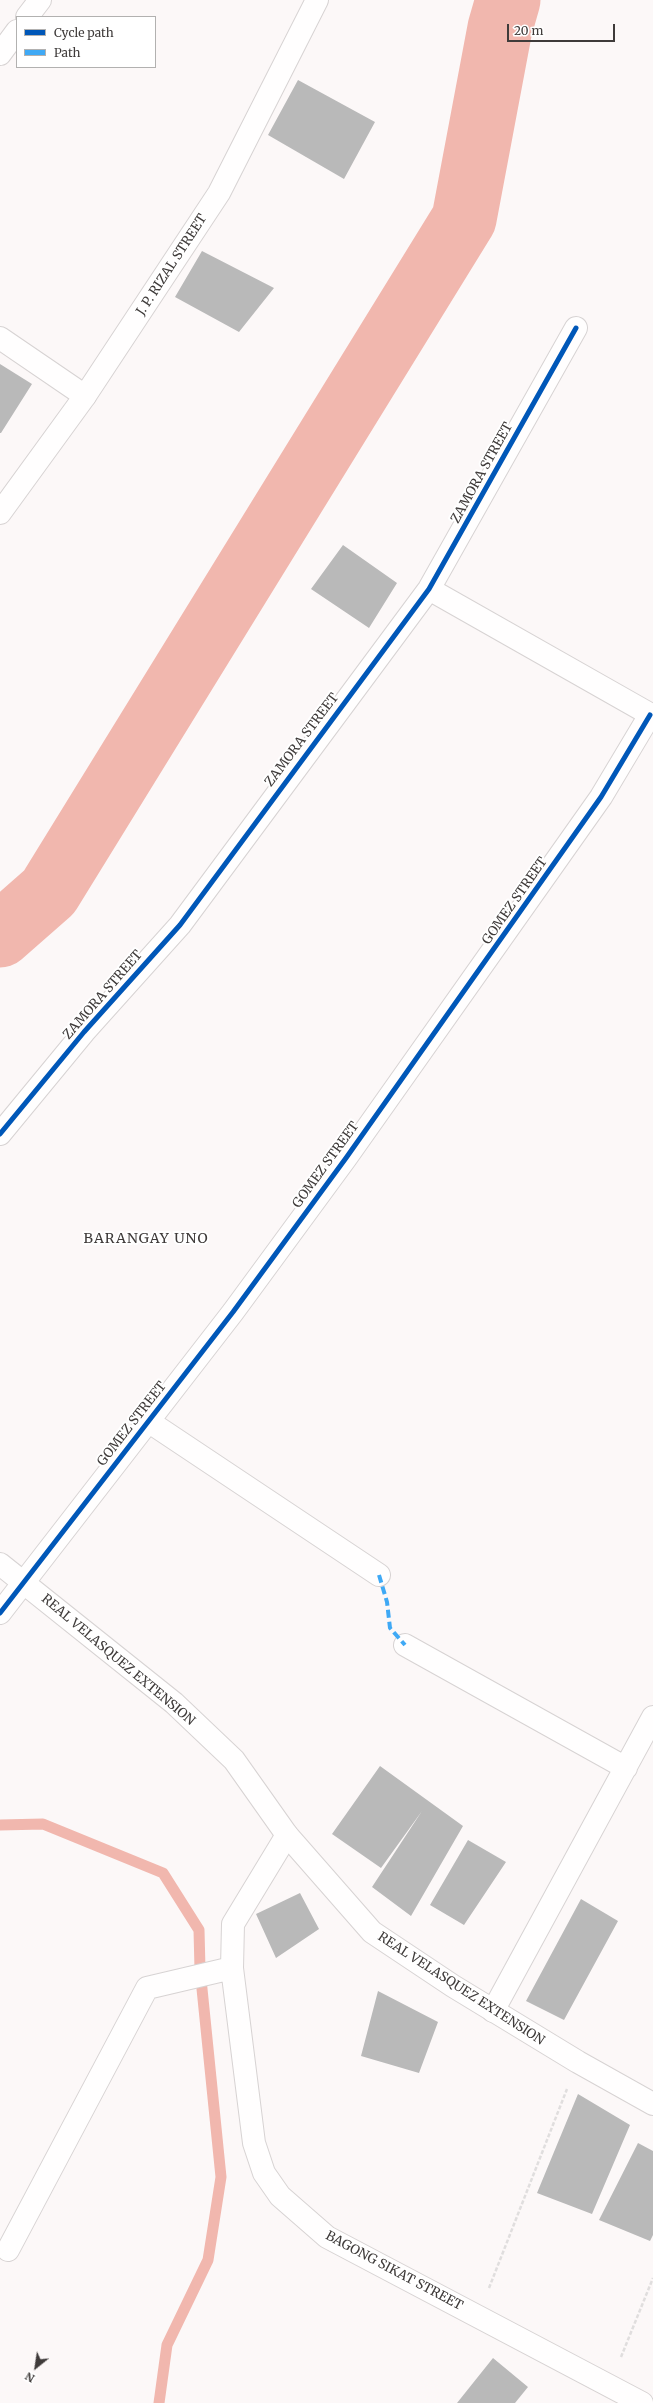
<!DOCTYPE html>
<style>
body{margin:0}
#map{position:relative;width:653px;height:2403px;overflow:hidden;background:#fcf8f8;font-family:Merriweather,serif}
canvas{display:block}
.legend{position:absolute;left:16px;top:16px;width:140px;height:52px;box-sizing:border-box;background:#fff;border:1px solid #b2b1b0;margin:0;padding:5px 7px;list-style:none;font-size:12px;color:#3f3b3a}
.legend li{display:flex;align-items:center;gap:8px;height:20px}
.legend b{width:20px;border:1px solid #b2b1b0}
.north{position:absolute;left:16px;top:2347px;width:40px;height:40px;-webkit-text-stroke:3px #fff;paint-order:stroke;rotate:210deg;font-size:11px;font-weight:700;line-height:16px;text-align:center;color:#3f3b3a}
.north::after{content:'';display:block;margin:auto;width:14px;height:18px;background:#3f3b3a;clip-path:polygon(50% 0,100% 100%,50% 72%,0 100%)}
.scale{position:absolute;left:507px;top:24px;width:108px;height:18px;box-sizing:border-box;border:2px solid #3f3b3a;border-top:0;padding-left:5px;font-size:12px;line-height:14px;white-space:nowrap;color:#3f3b3a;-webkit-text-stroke:3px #fff;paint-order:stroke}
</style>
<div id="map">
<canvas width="653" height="2403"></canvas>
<ul class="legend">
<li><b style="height:5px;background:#0057b8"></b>Cycle path</li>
<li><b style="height:5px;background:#3fa9f5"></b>Path</li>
</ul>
<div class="north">N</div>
<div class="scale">20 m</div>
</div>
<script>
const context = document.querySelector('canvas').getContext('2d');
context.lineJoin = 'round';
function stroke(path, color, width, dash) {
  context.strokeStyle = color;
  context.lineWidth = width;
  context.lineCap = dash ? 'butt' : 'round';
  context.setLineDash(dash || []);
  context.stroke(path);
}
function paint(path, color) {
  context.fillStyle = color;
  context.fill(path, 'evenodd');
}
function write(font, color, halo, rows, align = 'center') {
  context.font = font + ' Merriweather,serif';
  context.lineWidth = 4;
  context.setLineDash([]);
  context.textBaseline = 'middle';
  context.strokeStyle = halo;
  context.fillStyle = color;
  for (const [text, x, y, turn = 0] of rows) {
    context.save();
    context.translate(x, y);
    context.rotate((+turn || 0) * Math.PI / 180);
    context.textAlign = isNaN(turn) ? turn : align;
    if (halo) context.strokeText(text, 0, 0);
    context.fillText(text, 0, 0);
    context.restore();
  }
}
const stream = new Path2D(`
 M0,1825L43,1824L163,1873L199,1930L200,1969
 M159,2403L167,2345L208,2260L221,2177L201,1979`);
const river = new Path2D(`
 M0,935L49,892L464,219L500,28L508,0`);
const building = new Path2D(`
 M298,80L375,122L344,179L268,135Z
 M202,251L274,288L239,332L175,297Z
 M0,364L32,384L1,433H0Z
 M343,545L397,583L369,628L311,589Z
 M380,1766L463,1826L411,1916L372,1887L422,1811L381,1868L332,1834Z
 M468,1840L506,1862L464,1925L430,1905Z
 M300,1893L319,1929L276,1958L256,1914Z
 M581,1899L618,1921L564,2020L526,2001Z
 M378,1991L438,2022L419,2073L361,2056Z
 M578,2094L630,2125L592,2214L537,2193Z
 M638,2143L653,2151V2235L650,2241L599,2220Z
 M493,2358L528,2387L515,2403H457Z`);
const path = new Path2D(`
 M489,2288L567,2089
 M621,2357L653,2278`);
const minor = new Path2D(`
 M27,17L40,0
 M0,54L17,31
 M0,338L85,396
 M429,589L653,716
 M0,1134L84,1032L180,925L429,589L576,328
 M148,1421L379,1575
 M0,1613L233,1312L346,1158L601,797L650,715
 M405,1645L626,1768
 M287,1835L233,1924L232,1968L254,2143L264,2173L280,2196L327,2237L642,2403
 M493,2011L653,1717
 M8,2250L147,1988L232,1968`);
const tertiary = new Path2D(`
 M0,1564L174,1703L234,1760L287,1835L372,1932L453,1986L578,2062L653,2104`);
const secondary = new Path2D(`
 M0,513L85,396L219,193L317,0`);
const quiet = new Path2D(`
 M379,1575L387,1602L390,1628L405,1645`);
const cycleway = new Path2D(`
 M0,1134L84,1032L180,925L429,589L576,328
 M0,1613L233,1312L346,1158L601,797L650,715`);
const streetNames = [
 ["J. P. RIZAL STREET",172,265,-57],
 ["ZAMORA STREET",482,473,-61],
 ["ZAMORA STREET",302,740,-53],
 ["GOMEZ STREET",515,901,-55],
 ["ZAMORA STREET",103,995,-49],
 ["GOMEZ STREET",326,1165,-54],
 ["GOMEZ STREET",132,1424,-52],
 ["REAL VELASQUEZ EXTENSION",118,1660,40],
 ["REAL VELASQUEZ EXTENSION",461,1989,33],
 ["BAGONG SIKAT STREET",394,2271,28]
];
const neighbourhoodNames = [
 ["BARANGAY UNO",146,1239]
];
stroke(stream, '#f1b7ae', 11);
stroke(river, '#f1b7ae', 65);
paint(building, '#b9b9b9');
stroke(minor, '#d7d3d3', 24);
stroke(tertiary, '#d7d3d3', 24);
stroke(secondary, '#d7d3d3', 24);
stroke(path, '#e0dede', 2.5, [4, 2]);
stroke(minor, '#fffefe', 22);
stroke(tertiary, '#fffefe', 22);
stroke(secondary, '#fffefe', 22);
stroke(quiet, '#3fa9f5', 4, [8, 4]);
stroke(cycleway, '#0057b8', 5);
write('13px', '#3f3b3a', '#fff', streetNames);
context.letterSpacing = '1px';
write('14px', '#3f3b3a', '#fff', neighbourhoodNames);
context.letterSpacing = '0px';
</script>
